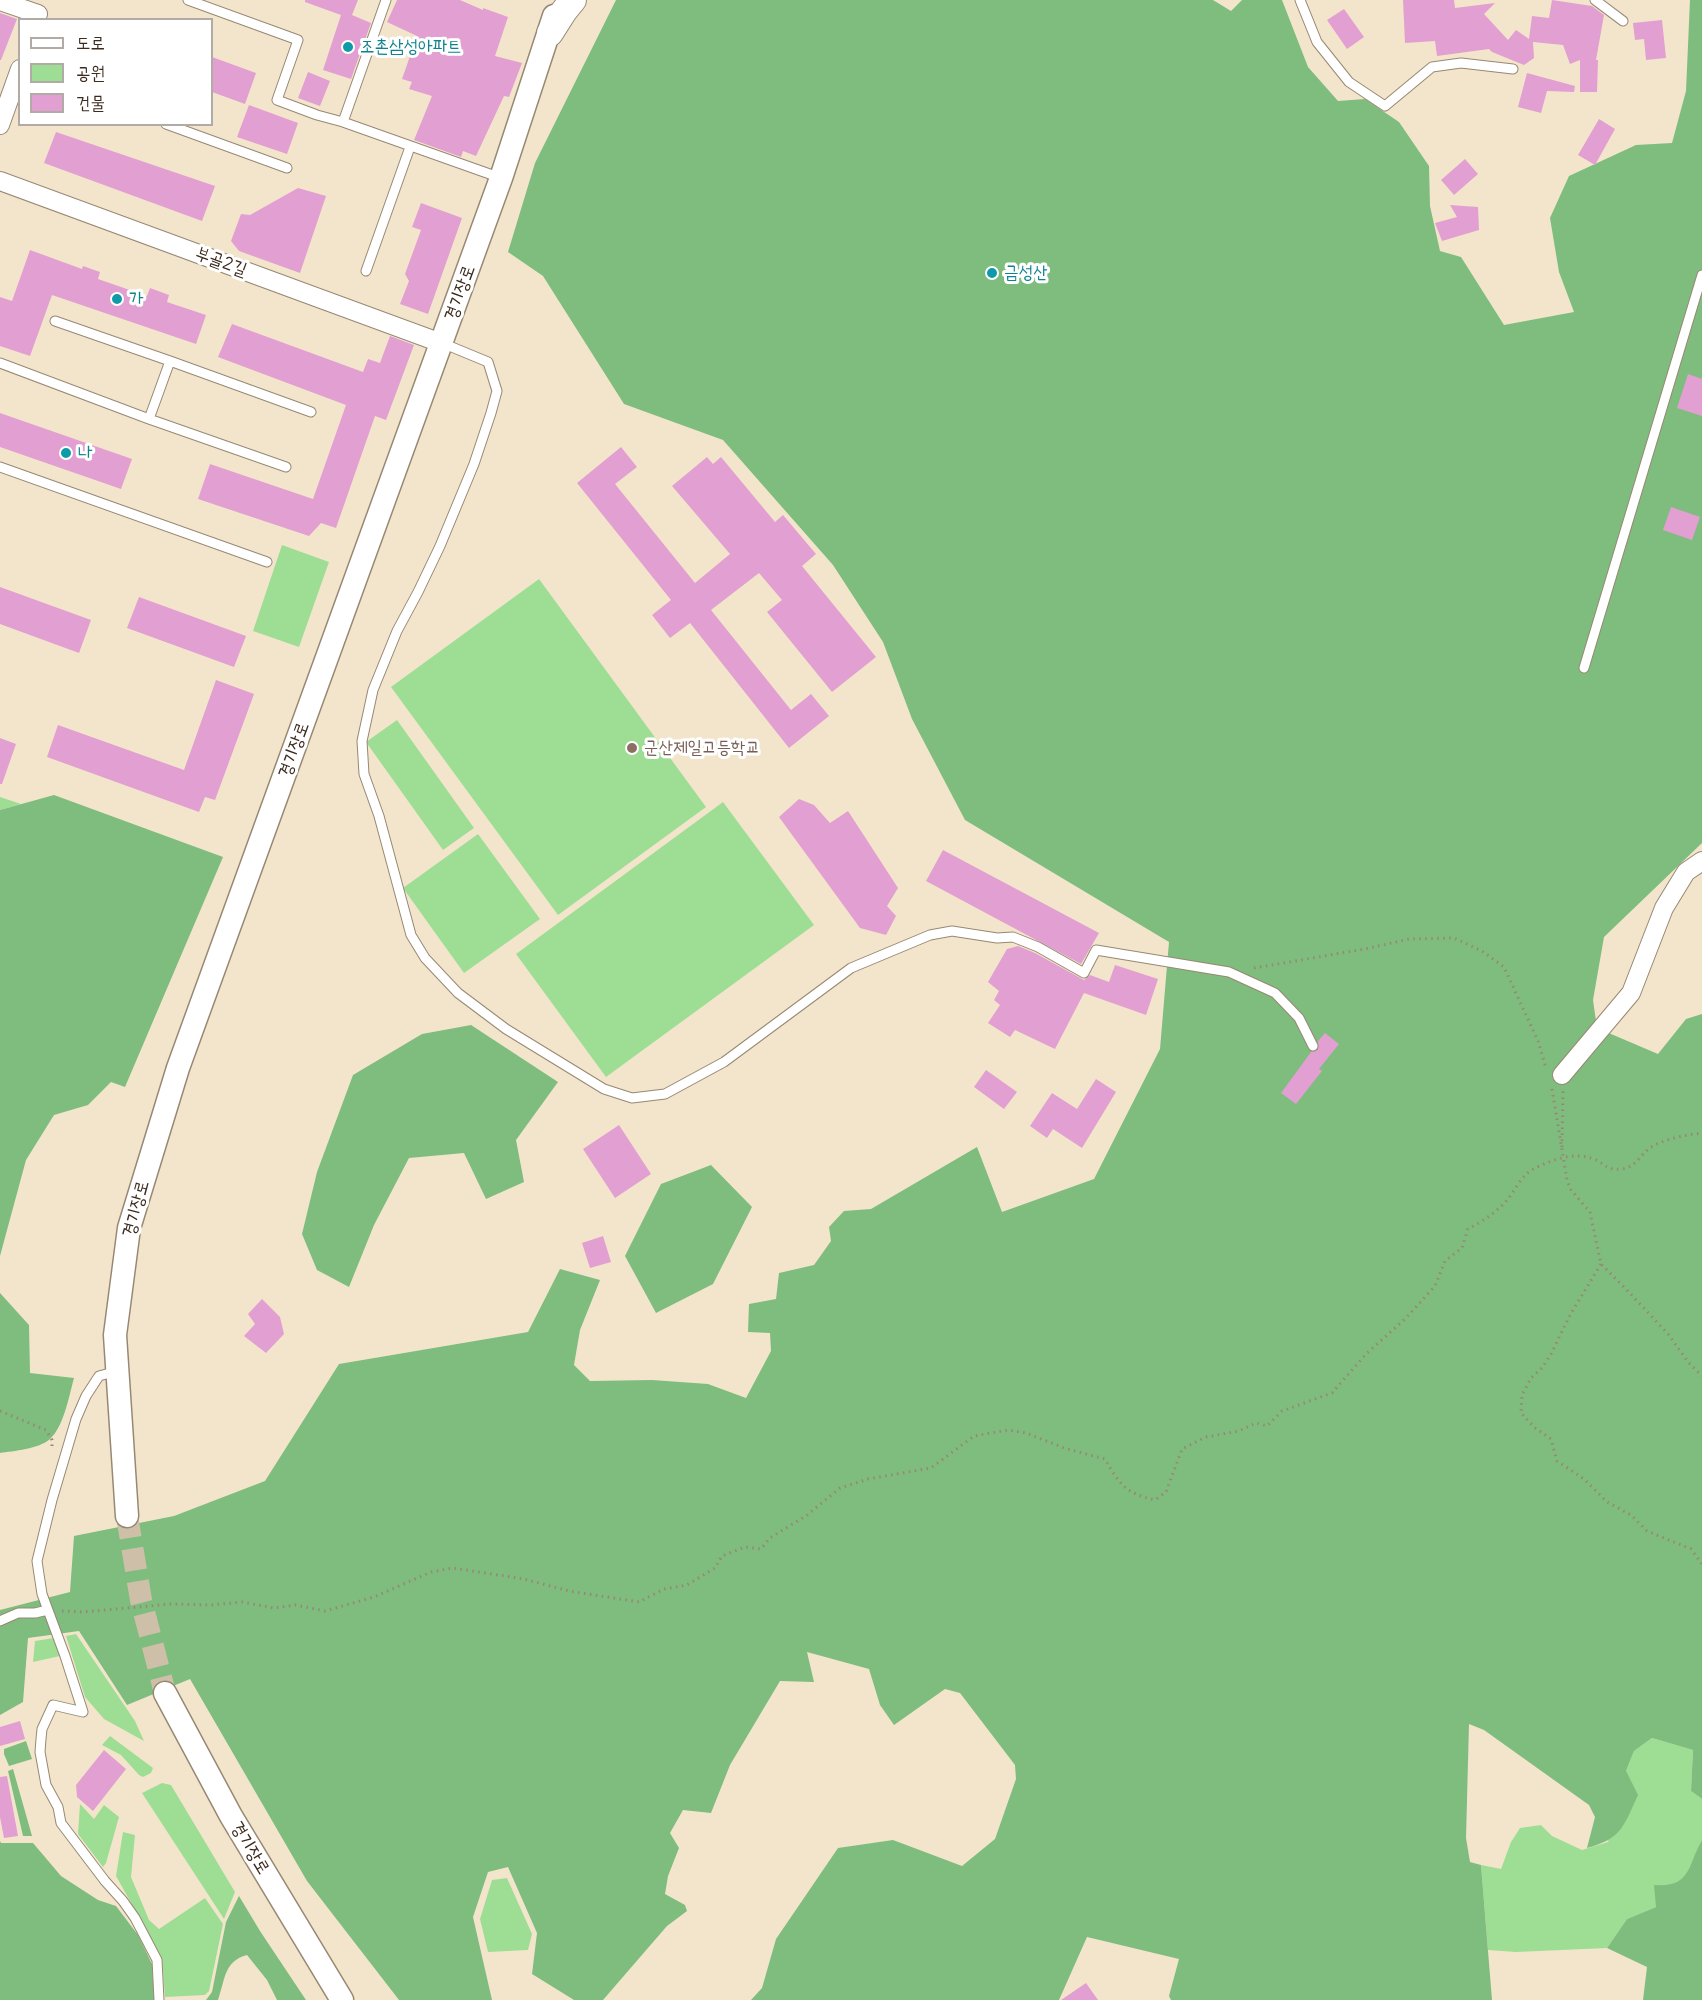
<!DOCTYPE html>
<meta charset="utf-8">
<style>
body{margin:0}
#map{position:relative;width:1702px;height:2000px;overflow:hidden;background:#f3e5cb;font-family:Delius,"Poor Story",sans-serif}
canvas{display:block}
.legend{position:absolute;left:18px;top:18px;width:195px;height:108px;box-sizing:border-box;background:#fff;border:2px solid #b1aaa5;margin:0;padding:8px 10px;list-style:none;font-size:18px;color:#3b2a1e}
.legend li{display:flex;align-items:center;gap:12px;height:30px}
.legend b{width:30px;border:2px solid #b1aaa5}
</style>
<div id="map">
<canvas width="1702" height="2000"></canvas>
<ul class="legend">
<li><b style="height:8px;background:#fff"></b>도로</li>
<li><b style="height:16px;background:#9dde94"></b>공원</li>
<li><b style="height:16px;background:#e29fd1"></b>건물</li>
</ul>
</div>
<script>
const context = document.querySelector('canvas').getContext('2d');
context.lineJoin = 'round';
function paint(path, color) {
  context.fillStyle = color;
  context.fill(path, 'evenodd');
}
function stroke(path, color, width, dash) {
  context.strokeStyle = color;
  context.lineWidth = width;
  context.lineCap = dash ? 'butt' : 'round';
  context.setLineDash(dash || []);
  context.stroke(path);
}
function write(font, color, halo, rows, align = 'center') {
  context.font = font + ' Delius,"Poor Story",sans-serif';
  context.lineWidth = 6;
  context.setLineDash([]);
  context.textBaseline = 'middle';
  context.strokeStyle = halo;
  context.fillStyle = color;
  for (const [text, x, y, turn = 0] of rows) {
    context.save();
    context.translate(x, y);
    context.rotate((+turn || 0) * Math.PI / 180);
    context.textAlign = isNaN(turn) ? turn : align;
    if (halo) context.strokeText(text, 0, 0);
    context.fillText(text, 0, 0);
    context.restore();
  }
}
const green = new Path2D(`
 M282,545L329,562L299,647L253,631Z
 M539,579L706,807L558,915L391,687Z
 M397,720L474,828L443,850L366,742Z
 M0,797L21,804L0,810Z
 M723,802L814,925L606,1077L516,954Z
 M478,834L540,919L464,973L403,888Z
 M76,1634L135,1721L144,1741L104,1719L85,1697L66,1636Z
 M54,1638L60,1656L33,1662L35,1641Z
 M110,1736L153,1768L151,1773L143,1777L139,1775L121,1755L102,1745Z
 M1652,1738L1693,1750L1691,1791L1702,1799V1840L1684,1879L1669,1887L1656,1907L1627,1919L1607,1948L1516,1952L1488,1950L1481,1865L1501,1869L1511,1842L1520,1828L1541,1825L1552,1836L1582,1850L1608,1842L1626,1771L1634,1751Z
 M162,1783L171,1785L235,1892L224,1919L142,1793Z
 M80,1804L94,1819L104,1805L119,1817L106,1863L103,1867L78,1834Z
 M123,1832L135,1835L131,1877L149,1920L159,1929L205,1898L223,1924L209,1991L205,1995L165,1997L162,1958L116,1876Z
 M507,1878L532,1934L528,1950L488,1952L480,1919L492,1880Z`);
const forest = new Path2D(`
 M616,0H1213L1231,11L1242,0H1282L1308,67L1338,101L1365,99L1399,122L1429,166L1430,206L1440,251L1461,257L1504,325L1574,312L1559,272L1550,218L1569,176L1636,145L1672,143L1686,91L1690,0H1702V843L1604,937L1593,1000L1597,1028L1658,1054L1686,1019L1702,1014V1799L1691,1791L1693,1750L1652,1738L1634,1751L1626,1771L1638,1795C1624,1825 1622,1839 1587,1848L1595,1817L1589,1805L1484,1730L1469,1724L1466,1838L1470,1862L1481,1865L1492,2000H1171L1169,1996L1179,1959L1087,1937L1059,2000H751L762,1988L776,1939L838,1848L893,1840L962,1866L995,1839L1016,1779L1015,1765L960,1693L945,1689L894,1725L880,1705L869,1669L807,1652L814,1682L780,1681L730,1765L711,1813L683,1810L670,1833L679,1848L668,1876L665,1894L685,1905L687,1911L667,1926L603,2000H574L532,1974L537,1933L508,1867L488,1872L473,1917L492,2000H399L307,1881L190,1679L127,1705L79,1631L28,1638L23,1702L0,1715V1610L70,1592L74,1536L174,1516L265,1481L339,1364L528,1332L560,1269L600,1280L580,1330L574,1365L590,1381L652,1380L708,1384L746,1398L771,1351L770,1333L748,1332L749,1304L776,1299L779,1273L814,1265L831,1241L829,1227L844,1211L871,1209L977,1147L1002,1212L1094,1179L1160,1049L1169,942L965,820L912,719L883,642L833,565L723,440L624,404L543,276L508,252L535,163Z
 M54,795L223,857L125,1087L111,1082L88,1105L54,1115L26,1160L0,1256V810Z
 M471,1025L558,1082L516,1140L524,1182L486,1199L464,1153L409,1158L374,1225L349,1287L317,1270L302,1234L317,1172L353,1075L422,1034Z
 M711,1165L752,1207L713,1284L656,1313L625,1256L661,1184Z
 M0,1293L29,1325L30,1373L74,1378C69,1396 64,1426 50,1439C39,1449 13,1451 0,1453Z
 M26,1741L32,1759L9,1766L4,1754V1749Z
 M13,1769L32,1836H23L8,1771Z
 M1702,1840V2000H1643L1647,1967L1607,1948L1627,1919L1656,1907L1654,1885C1691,1888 1687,1866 1702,1840Z
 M0,1841L1,1843H33L61,1876L98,1900L116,1906L138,1935L152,1964L154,2000H0Z
 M239,1896L260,1931L306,2000H277L267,1980L247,1955C224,1961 225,1980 218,2000H201H206L212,1992L226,1922Z`);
const building = new Path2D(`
 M305,0H358L352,15L371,23L351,79L323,70L341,15L305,2Z
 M397,0H460L483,10V8L508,17L495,56L522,63L509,97L504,96L476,156L463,151L461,157L414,140L432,96L409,89L412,82L402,79L417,36L387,22Z
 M1403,0H1454L1455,8L1495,3L1484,14L1508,40L1516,30L1529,39L1532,16L1549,18L1552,0L1592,6L1604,15L1596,60H1598L1597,92H1580V60L1570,64L1563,45L1533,42L1534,58L1524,65L1492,52L1489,49L1437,56L1435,41L1405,43Z
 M1344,9L1364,37L1347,49L1327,20Z
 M0,13L17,19L1,60H0Z
 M1662,20L1666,58L1646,60L1644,39L1635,40L1633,23Z
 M212,57L256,73L245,104L212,92Z
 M308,72L330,81L320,106L298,98Z
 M1527,73L1575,86L1574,92L1547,91L1541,113L1518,107Z
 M249,105L298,123L287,154L237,137Z
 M1599,119L1615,129L1595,165L1578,155Z
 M56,132L215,186L202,221L44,163Z
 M1465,159L1478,174L1454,195L1441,180Z
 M298,188L326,196L300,273L239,251L231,241L241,214L250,215Z
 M421,203L462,218L428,314L400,304L409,281L405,274L421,230L412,227Z
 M1450,205L1478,207L1479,230L1442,241L1435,223L1457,217Z
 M30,250L82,269L83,266L100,272L98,279L147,296L150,288L169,295L167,302L206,315L196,344L52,295L30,356L0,346V297L12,301Z
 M232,324L363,372L368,359L380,363L390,336L414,345L386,420L375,416L336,528L321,523L309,536L198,499L210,464L313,499L346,405L218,357Z
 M1688,374L1702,379V416L1677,408Z
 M0,413L132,459L121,489L0,447Z
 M621,447L637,467L615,484L695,583L730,554L672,486L707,457L713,464L721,457L775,522L783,515L816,554L802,566L876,657L832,692L767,612L782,600L759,573L711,610L791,710L811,694L829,716L789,748L690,623L670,638L652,615L671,600L577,483Z
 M1671,507L1700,517L1692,540L1663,530Z
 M0,587L91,620L79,653L0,624Z
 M139,597L246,636L234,667L127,628Z
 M216,680L254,694L215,800L205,797L199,812L47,757L58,725L184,770Z
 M0,738L16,744L2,784H0Z
 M799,799L814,805L830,823L848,811L898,888L887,906L896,916L886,935L860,928L779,817Z
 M943,850L1099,933L1081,964L926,881Z
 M1018,946L1035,953L1084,980L1090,975L1109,982L1115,965L1158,979L1146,1015L1084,993L1055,1049L1015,1030L1010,1037L988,1023L1000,1005L994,1000L999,991L988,982L1007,949Z
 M1325,1033L1339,1044L1319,1069L1322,1071L1296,1104L1281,1093L1311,1052L1318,1050V1041Z
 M986,1070L1017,1092L1004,1109L974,1087Z
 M1096,1079L1116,1092L1082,1148L1053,1129L1047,1138L1030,1126L1052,1093L1077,1109Z
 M619,1125L651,1174L615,1198L583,1149Z
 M603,1236L611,1262L590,1268L582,1243Z
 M262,1299L280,1317L284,1334L266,1353L244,1336L255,1324L248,1314Z
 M20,1721L25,1739L0,1746V1727Z
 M104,1750L126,1769L93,1811L77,1797L76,1785Z
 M7,1776L18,1836L4,1838L0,1817V1777Z
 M1086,1983L1098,2000H1061Z`);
const tertiaryTunnel = new Path2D(`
 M127,1516L141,1600L165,1693`);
const path = new Path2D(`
 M1254,968L1365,949L1409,939L1454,938L1482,951L1504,967L1538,1041L1546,1068
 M1552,1089L1567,1180L1571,1190L1590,1212L1601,1264L1624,1287L1669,1335L1688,1362L1702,1376
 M1562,1147L1563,1091
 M1601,1264L1570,1315L1551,1354L1542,1368L1531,1378L1522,1395L1521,1413L1534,1427L1551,1439L1557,1461L1584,1479L1607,1502L1631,1515L1647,1531L1691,1549L1702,1564
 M0,1411L46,1430L52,1440V1449
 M62,1611L83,1612L171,1604L211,1605L242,1602L274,1608L295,1605L325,1611L374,1597L431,1572L453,1568L524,1579L569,1591L639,1602L664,1589L687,1585L715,1568L722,1556L745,1547L761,1549L770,1538L807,1515L840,1488L868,1479L931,1468L974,1436L1008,1430L1026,1433L1064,1448L1105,1459C1120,1485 1125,1493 1155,1500L1166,1492L1182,1449L1206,1437L1239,1431L1256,1423L1267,1426L1282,1411L1332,1393L1366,1354L1406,1318L1435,1286L1445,1261L1462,1248L1468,1229C1483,1221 1497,1212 1508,1199C1516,1189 1522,1174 1535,1168C1554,1159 1576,1151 1596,1160C1607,1165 1605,1170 1621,1169C1637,1168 1641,1152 1653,1146C1668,1138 1686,1135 1702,1133`);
const service = new Path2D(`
 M188,0L298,40L277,100L317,115L343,122
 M386,0L343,122L501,178
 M1300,0L1317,42L1349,82L1385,106L1432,67L1461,63L1513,69
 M1595,0L1623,21
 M166,124L287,168
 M366,271L410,147
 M442,343L488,362L497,391L491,413L474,464L440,546L418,592L397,631L373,690L362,741L364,774L379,816L411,935L425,958L458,993L506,1029L604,1089L632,1098L665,1094L724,1062L851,968L930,935L952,931L997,938L1013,937L1038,947L1084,973L1096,950L1229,972L1275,993L1299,1018L1313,1046
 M170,361L311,412
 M0,363L149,419L170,361L55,321
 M149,419L286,467
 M0,467L267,562
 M1584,668L1702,275
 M117,1371L99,1376L86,1396L76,1419L52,1500L37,1561L42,1594L65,1656L83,1712L53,1705L42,1729L41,1739L40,1752L46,1785L58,1807L61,1823L105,1881L123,1901L135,1918L157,1960L159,2000
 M0,1621L18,1613H35L48,1610`);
const minor = new Path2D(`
 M0,1L38,14
 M0,125L20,69
 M0,181L441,343
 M1562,1075L1631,993L1664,908L1686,872L1702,861`);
const tertiary = new Path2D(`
 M127,1516L115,1335L129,1228L178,1068L501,178L554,16
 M165,1693L231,1816L342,2000`);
const secondary = new Path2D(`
 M550,33L564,11L573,0`);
const markers = [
 [348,47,6,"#0f9aa8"],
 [992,273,6,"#0f9aa8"],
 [117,299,6,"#0f9aa8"],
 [66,453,6,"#0f9aa8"],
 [632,748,6,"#8d6e63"]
];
const cultureNames = [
 ["조촌삼성아파트",360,47],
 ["금성산",1004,273],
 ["가",129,299],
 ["나",78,453]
];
const streetNames = [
 ["부골2길",221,262,20],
 ["경기장로",460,293,-70],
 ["경기장로",294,750,-70],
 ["경기장로",136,1209,-75],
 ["경기장로",250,1848,59]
];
const educationNames = [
 ["군산제일고등학교",644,748]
];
paint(green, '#9dde94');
paint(forest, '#7ebd7e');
paint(building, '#e29fd1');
stroke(tertiaryTunnel, '#cec0a8', 22, [22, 11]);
stroke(service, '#978874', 11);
stroke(minor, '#978874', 20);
stroke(tertiary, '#978874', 25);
stroke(secondary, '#978874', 28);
stroke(path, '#978874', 3, [1.5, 4.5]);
stroke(service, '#fff', 9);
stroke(minor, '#fff', 18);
stroke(tertiary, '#fff', 22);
stroke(secondary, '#fff', 26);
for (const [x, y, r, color] of markers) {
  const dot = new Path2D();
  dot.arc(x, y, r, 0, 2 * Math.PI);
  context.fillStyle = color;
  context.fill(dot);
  stroke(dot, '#fff', 2);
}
write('18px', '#0d838f', '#fff', cultureNames, 'left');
write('18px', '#3b2a1e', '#fff', streetNames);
write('18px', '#785e54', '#fff', educationNames, 'left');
</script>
